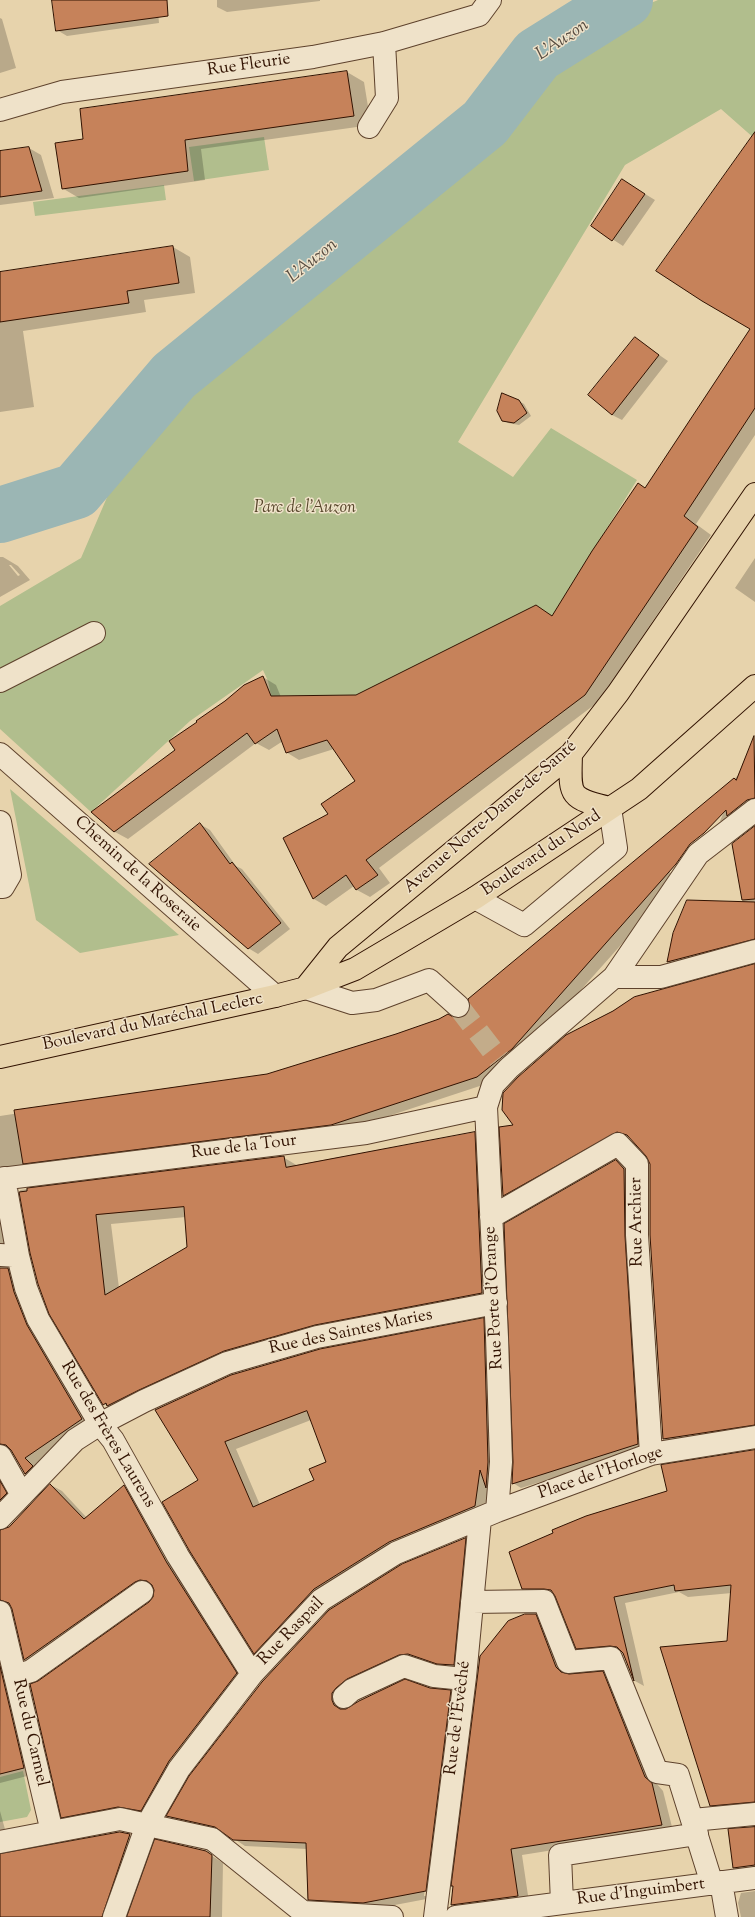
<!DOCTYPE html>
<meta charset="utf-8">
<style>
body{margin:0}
canvas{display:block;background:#e7d3ac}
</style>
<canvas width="755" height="1917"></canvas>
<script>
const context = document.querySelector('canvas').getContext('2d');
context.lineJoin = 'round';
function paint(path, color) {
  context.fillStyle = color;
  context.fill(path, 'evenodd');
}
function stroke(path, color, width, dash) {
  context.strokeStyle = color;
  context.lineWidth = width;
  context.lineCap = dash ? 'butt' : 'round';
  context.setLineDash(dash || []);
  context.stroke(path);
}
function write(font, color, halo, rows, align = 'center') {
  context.font = font + ' "Sorts Mill Goudy",serif';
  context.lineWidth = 3;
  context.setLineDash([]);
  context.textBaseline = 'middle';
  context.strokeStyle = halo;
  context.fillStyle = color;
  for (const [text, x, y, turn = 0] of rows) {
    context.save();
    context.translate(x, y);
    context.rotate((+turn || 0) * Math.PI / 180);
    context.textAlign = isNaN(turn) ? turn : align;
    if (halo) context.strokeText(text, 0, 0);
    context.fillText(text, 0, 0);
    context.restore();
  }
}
const green = new Path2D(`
 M658,0H755V139L721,109L625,165L458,442L513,477L551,428L637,480L552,616L536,605L356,695L271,696L268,681L263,670L190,721L91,812L0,729V606L81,558L114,481L228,339L435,193L604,23Z
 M264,137L269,170L194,181L189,147Z
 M164,185L166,200L35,216L33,202Z
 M10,789L179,935L80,953L36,920Z
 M23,1771L31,1810L27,1817L0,1822V1777Z`);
const shadow = new Path2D(`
 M53,0H157L159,23L67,36L57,30Z
 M217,0H320V1L227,12L217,7Z
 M0,18L2,19L16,68L0,73Z
 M347,72L364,82L371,125L201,149L205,180L79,198L62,188L85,140Z
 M29,148L41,155L54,198L0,205V152Z
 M632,186L655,200L623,246L592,226Z
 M173,247L190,257L195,293L144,300L146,312L23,331L34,407L0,412V273Z
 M636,339L668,361L622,420L612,415Z
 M755,340V435L696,524L711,535L598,702L379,868L390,883L370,897L357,890L354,886L326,906L314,899L329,814L356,782L334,749L299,760L286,752L283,741L269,750L256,743L128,839L115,832L93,812L177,750L263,677L276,685L281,697L356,696L536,606L553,616Z
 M519,401L524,404L531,416L519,425L508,423L503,420Z
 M0,557H3L18,566L30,580L0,597ZM9,565H11L20,575L18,576Z
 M755,558V602L735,588Z
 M755,761V808L730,827L720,821L734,788L728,784Z
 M200,824L210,830L236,866L242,869L290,929L258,954L248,948Z
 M755,835V945L676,967L668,962L674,933L743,902L733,845Z
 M661,856L676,883L523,1055L489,1083L343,1131L0,1181V1116L267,1075L455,1019H463Z
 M755,971V1432L675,1445L664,1439L650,1164L647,1155L629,1137L515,1202L504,1195L514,1126L567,1036L640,996Z
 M474,1133L490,1142L498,1302L331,1333L119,1413L104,1404L31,1253L20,1190L283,1157L298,1166ZM186,1217L188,1248L119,1288L111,1224Z
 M616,1161L625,1166L633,1175L646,1449L521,1488L513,1483Z
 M0,1190L14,1249L0,1257Z
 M0,1268L8,1269L19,1276L93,1425L36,1464L44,1473L37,1480L25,1474L11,1450L6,1451L0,1458Z
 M483,1319L494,1326L499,1468L486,1512L401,1548L266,1659L255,1653L200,1480L156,1410ZM311,1420L327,1463L315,1481L260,1505L236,1449Z
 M755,1451V1809L722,1812L710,1805L732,1593L688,1597L679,1592L625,1603L644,1686L635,1681L622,1652L588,1655L577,1648L555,1595H535L523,1588L668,1492Z
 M0,1468L17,1500L0,1520Z
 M51,1485L62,1491L87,1518L124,1487L135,1493L248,1680L152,1817L74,1823L62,1817L39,1682L150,1603L154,1597L155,1590L154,1585L147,1588L36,1666L25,1659L12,1606H9L0,1614V1530L9,1528Z
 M466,1539L476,1545L464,1671L449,1670L420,1660L343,1707L344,1710L430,1689L450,1691L461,1698L437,1897L379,1908L318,1904L307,1898V1849L245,1846L224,1832L179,1822L168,1816ZM449,1695H451L426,1896H424Z
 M535,1615L547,1621L568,1674L603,1672L614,1679L657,1784L663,1791L673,1831L522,1855L529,1902L464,1912L452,1905L454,1886Z
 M0,1626L35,1774L0,1783Z
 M0,1811L6,1833L0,1844Z
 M755,1826V1874H745L734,1868L729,1830Z
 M120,1833L130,1835L141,1842L114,1917H0V1854L1,1855Z
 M206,1852L223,1863L222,1917H128Z
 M755,1891V1917H741L738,1903L741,1893Z`);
const river = new Path2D(`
 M0,515L76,491L174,376L485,123L537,55L625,0`);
const building = new Path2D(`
 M52,0H167L168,16L56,31Z
 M347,71L354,116L185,140L188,171L62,189L55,143L83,139L80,109Z
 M755,132V408L684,516L698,527L585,695L366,860L378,875L356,890L346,875L313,899L283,838L328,814L321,804L355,781L327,740L286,753L277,729L255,744L247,733L114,832L91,812L175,750L169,741L197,722L196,721L225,701L244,685L263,676L271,696L356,695L536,605L552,616L592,551L638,483L645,488L750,329L702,301L656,271Z
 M29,147L42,191L0,197V151Z
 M622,179L645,194L612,241L591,226Z
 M173,246L179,283L127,291L129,303L0,322V272Z
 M635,337L659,355L612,415L588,395Z
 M502,393L519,400L527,413L514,423L502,421L497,411Z
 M754,736L755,798L747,800L727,816L726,810L704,833L690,844L676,864L512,1049L477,1077L331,1125L23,1164L14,1110L267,1074L396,1034L439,1019L448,1014L455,1018H462L468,1014L470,1009L468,999L734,778L736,780Z
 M200,823L230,864L232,862L281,923L248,949L149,864Z
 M755,826V899L742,900L732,844Z
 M687,900L755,902V939L667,962L673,933Z
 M755,964V1425L663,1439L650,1235V1164L646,1156L627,1135L617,1132L503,1196L499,1127L513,1125L502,1110L503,1093L518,1077L566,1035L613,1011L634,997Z
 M475,1132L482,1293L315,1325L224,1351L139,1390L107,1406L106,1403L103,1405L49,1314L38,1284L30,1253L19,1192L27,1191V1188L284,1156L286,1167ZM184,1207L187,1247L105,1295L96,1215Z
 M616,1160L624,1169L625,1236L638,1444L512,1484L513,1462L504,1224Z
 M0,1268H8L14,1292L27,1325L82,1419L25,1458L33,1466L25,1474L11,1450L6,1445L0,1444Z
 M484,1318L488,1462L486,1488L480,1470L475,1506L389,1542L314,1589L254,1654L189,1550L162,1502L198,1480L155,1410L231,1375L320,1349ZM307,1411L326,1462L309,1469L314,1480L253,1507L225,1442Z
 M755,1450V1802L710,1806L660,1647L727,1641L731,1585L675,1591L674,1585L614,1597L634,1681L623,1653L617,1647L610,1646L576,1649L555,1596L551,1590L544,1589H522L509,1552L553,1533L552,1530L586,1516L667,1491L661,1465Z
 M0,1481L7,1493L0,1500Z
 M50,1484L84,1519L124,1485L167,1563L237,1673L169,1761L141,1811L118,1807L61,1818L30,1684L38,1681L149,1602L153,1597L154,1590L152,1585L147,1581L140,1580L135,1582L24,1660L12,1609L9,1603L0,1600V1530L9,1527Z
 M466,1538L454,1665L437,1664L408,1654L399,1655L347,1679L336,1688L332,1693V1700L334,1705L340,1709H346L359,1701L405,1679L430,1688L451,1690L426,1891L363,1903L308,1900L306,1843L233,1840L215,1827L166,1816L189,1776L262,1682L329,1610L402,1564Z
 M525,1614H536L556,1667L561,1672L569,1674L603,1671L645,1777L652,1783L662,1825L511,1849L518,1896L451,1905L453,1886H451L480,1656L508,1621Z
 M0,1666L24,1768L0,1774Z
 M755,1827V1865L733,1868L728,1829Z
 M120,1832L130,1834L102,1917H0V1854Z
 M155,1839L206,1851L212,1855L210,1917H127Z`);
const minorTunnel = new Path2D(`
 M458,1006L499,1059`);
const minor = new Path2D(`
 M0,110L62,92L313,57L384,43L479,15L490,0
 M369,127L387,98L384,43
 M0,681L94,633
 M0,754L275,996
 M0,822L10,875L3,887H0
 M475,898L524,925L616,848L610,808
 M614,977H661L755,951
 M306,988L352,1003L376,1000L429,980L458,1006
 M4,1178L18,1256L26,1288L38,1319L100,1424L113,1440L178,1556L252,1674
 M0,1179L366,1133L486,1107
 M491,1217L618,1144L637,1164V1235L651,1454
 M0,1255L18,1256
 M0,1456L22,1495
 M497,1511L501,1462L497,1337L486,1107L493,1085L509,1068L614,977L698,854L755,810
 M0,1518L75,1440L100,1424L144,1401L227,1363L317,1337L496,1303
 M472,1602L544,1601L568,1662L611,1658L657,1772L678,1775L712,1884
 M0,1612L52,1832
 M15,1676L31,1671L142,1592
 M344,1697L352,1690L404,1666L434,1676L464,1679
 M693,1820L755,1814
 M0,1842L120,1819L212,1839L303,1912L392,1917
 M721,1882L727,1917
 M562,1903L560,1855L697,1834
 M114,1917L147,1825L179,1769L252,1674L321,1600L396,1553L497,1511L651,1454L755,1437
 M435,1917L465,1677L480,1519
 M456,1917L755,1878`);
const major = new Path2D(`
 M571,754C570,795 567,798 610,808
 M306,987L338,947L571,754L618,693L755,494
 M0,1057L275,996L306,988L355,969L475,898L639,789L755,686`);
const streetNames = [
 ["Rue Fleurie",249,66,-8],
 ["Avenue Notre-Dame-de-Santé",491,818,-41],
 ["Boulevard du Nord",542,854,-34],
 ["Chemin de la Roseraie",137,875,42],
 ["Boulevard du Maréchal Leclerc",153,1023,-12],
 ["Rue de la Tour",244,1148,-7],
 ["Rue Archier",638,1222,-91],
 ["Rue Porte d'Orange",495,1298,-93],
 ["Rue des Saintes Maries",351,1333,-12],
 ["Rue des Frères Laurens",107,1435,59],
 ["Place de l'Horloge",601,1474,-19],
 ["Rue Raspail",292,1632,-46],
 ["Rue de l'Évêché",459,1718,-83],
 ["Rue du Carmel",29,1733,77],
 ["Rue d'Inguimbert",641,1893,-7]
];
const parkNames = [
 ["Parc de l'Auzon",305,509]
];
const waterNames = [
 ["L'Auzon",563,41,-34],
 ["L'Auzon",313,262,-39]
];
paint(green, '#b1be8d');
paint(shadow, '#0003');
stroke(river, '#9bb6b4', 56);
paint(building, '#c6825a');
stroke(building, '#311201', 1);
stroke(minorTunnel, '#c3ac8a', 22, [22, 11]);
stroke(minor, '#5e422c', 24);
stroke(major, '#311201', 24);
stroke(minor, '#efe2c9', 22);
stroke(major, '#e7d3ac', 22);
write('17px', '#311201', '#efe2c9', streetNames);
write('italic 17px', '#57462b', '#efe2c9', parkNames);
write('italic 18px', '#564b40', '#efe2c9', waterNames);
</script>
